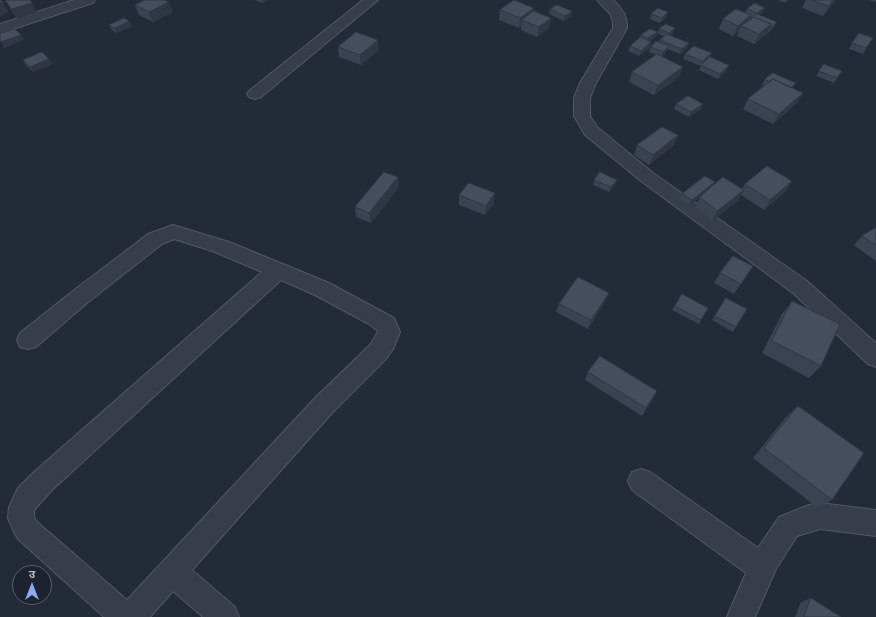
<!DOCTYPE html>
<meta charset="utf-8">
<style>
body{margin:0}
#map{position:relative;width:876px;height:617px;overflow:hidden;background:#232b39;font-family:"Asap Condensed","Noto Sans Devanagari",sans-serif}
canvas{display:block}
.north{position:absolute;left:12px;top:565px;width:40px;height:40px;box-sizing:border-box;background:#1c222e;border:1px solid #585e6b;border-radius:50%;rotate:0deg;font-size:11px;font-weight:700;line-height:16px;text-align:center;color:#b2b8c6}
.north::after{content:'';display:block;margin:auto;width:14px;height:18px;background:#8aabf2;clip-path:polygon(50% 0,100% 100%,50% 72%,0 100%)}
</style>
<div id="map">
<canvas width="876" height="617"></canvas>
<div class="north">उ</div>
</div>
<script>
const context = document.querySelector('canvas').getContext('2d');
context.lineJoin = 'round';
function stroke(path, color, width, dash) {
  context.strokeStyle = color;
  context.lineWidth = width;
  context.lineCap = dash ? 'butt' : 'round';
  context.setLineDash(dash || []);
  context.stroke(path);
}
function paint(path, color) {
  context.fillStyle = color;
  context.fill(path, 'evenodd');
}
const minor = new Path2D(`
 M74,0H95L93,3L0,33V24Z
 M363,0H378L261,97L255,99L249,97L247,94L249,91Z
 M597,0H613C621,7 628,16 627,28L596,83L590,98V116L597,127L653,173L807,281L876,343V367L868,364L793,293L641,181L585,135L574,116V98L580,83L613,28C614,13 605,10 597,0Z
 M173,225L229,242L329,283L394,318L400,332L393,349L386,359L332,413L192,570L235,607L239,617H203L173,591L150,617H104L18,539L14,532L8,518L9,507L18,488L34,472L262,272L215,252L187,243L174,239L162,244L87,303L36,347L28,349L20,347L17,340L20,333L73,291L148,234ZM281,280L315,295L369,324L377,330L378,332L370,345L316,397L127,600L36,521L34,516V510L52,490Z
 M641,469L650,472L758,548L779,517L809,505L820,503L876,510V536L820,529L797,536L776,569L755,617H727L746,573L632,490L628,481L632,472Z`);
const wall = new Path2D(`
 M5,0L37,12L17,19Z
 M254,0H268L263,3Z
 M778,0H788L785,3Z
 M806,0H836L823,16L802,8Z
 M869,0H876V2Z
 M135,5L173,12L153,22L139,15Z
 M534,8L533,12L551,18L549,28L537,37L521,30V26L519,28L499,20L500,10Z
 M550,9L572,11L571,16L564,21L549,14Z
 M747,9L763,13L759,15L774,27L768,33V32L767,34L754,44L737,36L739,31L733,36L719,29L723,19L745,13ZM751,17L753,18L749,21Z
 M651,14L667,17L660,23L650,19Z
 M129,21L132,26L117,33L112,30L109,25Z
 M675,28L673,33L670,35L687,48L680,54L668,49L667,51L662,57L679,77L654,95L629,82L632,72L656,55L649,52L651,47L659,42L660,40L664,36L658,34L659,29Z
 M641,35L656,37L650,41L651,42L650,47L639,56L628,51L630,46L639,38Z
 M873,38L863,54L849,49L852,43Z
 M338,47L379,50L361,65L339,57Z
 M685,54L710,57L727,70L718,79L699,70L701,66L683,59Z
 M49,59L52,64L33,72L26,65L23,60Z
 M819,71H842L834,83L816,76Z
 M765,79L793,88L803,93L797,103L773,124L743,109L748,99L764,86L762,85Z
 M676,104L701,109L689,117L674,109Z
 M678,135L674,145L649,165L634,155L637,145Z
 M398,177L399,187L371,223L356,217L355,207Z
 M594,180L615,185L609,192L593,185Z
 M792,181L786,191L764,210L741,195L738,200L712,221L695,207L700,197L690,205L679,199L682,194L714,184L742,189L745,184Z
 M459,195L494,203L485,215L459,205Z
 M876,229V261L854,245L862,236Z
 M753,266L734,294L714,283L720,273Z
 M609,293L605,302L588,329L556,312L559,304Z
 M682,294L708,308L699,324L672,310Z
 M726,298L736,327L733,332L712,320Z
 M792,301L821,366L809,378L762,353L782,314Z
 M588,372L657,391L642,416L585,380Z
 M798,406L832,500L818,508L753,458L786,417Z
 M811,598L841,617H795L801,602Z`);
const shadedWall = new Path2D(`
 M262,0H268L263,3Z
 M833,0H836L823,16L829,6Z
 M3,2L9,12L0,16V4Z
 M169,2L173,12L153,22L149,12Z
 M32,3L37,12L17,19L12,9Z
 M534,8L532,18L522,20L521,26L519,28L520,18Z
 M765,8L763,13L755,18L757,13Z
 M572,11L571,16L564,21L565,16Z
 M668,12L667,17L660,23L662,18Z
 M751,15L747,25L741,26L739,31L733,36L738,26Z
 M551,18L549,28L537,37L539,27Z
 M129,21L132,26L117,33L115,28Z
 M777,22L774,27L768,33L771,27Z
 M771,24L767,34L754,44L759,34Z
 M675,28L673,33L667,38L669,33Z
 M658,32L656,37L646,43L648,38Z
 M21,35L24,40L4,48L1,42Z
 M378,40L379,50L361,65L360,55Z
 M651,42L650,47L639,56L641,51Z
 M689,43L687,48L680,54L682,49Z
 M669,46L667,51L662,57L663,52Z
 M712,53L710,58L701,65L703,61Z
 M49,59L52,64L33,72L30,67Z
 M729,65L727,70L718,79L720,74Z
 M683,67L679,77L654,95L658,85Z
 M803,93L797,103L773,124L779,114Z
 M703,104L701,109L689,117L691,112Z
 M678,135L674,145L649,165L653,155Z
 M398,177L399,187L371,223L369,213Z
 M617,180L615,185L609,192L611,187Z
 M792,181L786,191L764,210L770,200Z
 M715,182L713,187L690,205L692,200Z
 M744,190L738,200L712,221L717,211Z
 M495,193L494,203L485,215L486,206Z
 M609,293L605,302L588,329L591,320Z`);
const building = new Path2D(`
 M0,0H1L3,2L0,3Z
 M5,0H30L32,3L12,9Z
 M145,0H165L169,2L149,12L135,5Z
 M514,0L534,8L520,18L500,10Z
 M812,0H833L829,6Z
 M755,3L765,8L757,13L747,9Z
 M557,5L572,11L565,16L550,9Z
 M658,8L668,12L662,18L651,14Z
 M736,9L751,15L738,26L723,19Z
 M534,11L551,18L539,27L522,20Z
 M757,14L777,22L771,27H770L771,24L754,17Z
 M754,17L771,24L759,34L741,26Z
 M124,18L129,21L115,28L109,25Z
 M666,24L675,28L669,33L659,29Z
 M15,29L21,35L1,42L0,41V34Z
 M650,29L658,32L648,38L641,35Z
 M356,32L378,40L360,55L338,47Z
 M859,33L873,38L866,48L852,43Z
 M667,34L689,43L682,49L660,40Z
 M641,37L651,42L641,51L630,46Z
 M656,41L669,46L663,52L651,47Z
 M694,46L712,53L703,61L685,54Z
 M42,52L49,59L30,67L23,60Z
 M657,54L683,67L658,85L632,72Z
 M710,57L729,65L720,74L701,65Z
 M824,64L842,71L837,78L819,71Z
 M773,73L796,83L791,88L773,79L770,82L765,79Z
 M773,79L803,93L779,114L748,99Z
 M688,96L703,104L691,112L676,104Z
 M662,127L678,135L653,155L637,145Z
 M767,166L792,181L770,200L745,184Z
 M384,172L398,177L369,213L355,207Z
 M600,172L617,180L611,187L594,180Z
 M705,176L715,182L692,200L682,194Z
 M723,177L744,190L717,211L700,197Z
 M469,183L495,193L486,206L459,195Z
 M875,228L876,229V245L862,236Z
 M733,256L753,266L741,284L720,273Z
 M578,277L609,293L591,320L559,304Z
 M682,294L708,308L701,320L675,306Z
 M726,298L747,309L736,327L715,316Z
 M792,301L840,324L821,366L772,341Z
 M600,356L657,391L646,408L588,372Z
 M798,406L864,453L832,500L764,448Z
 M811,598L841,617H804Z`);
stroke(minor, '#525864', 2);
paint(minor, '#373d4a');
paint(wall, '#3a4351');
paint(shadedWall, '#303742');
paint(building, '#444e5e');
stroke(building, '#303742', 1);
</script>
